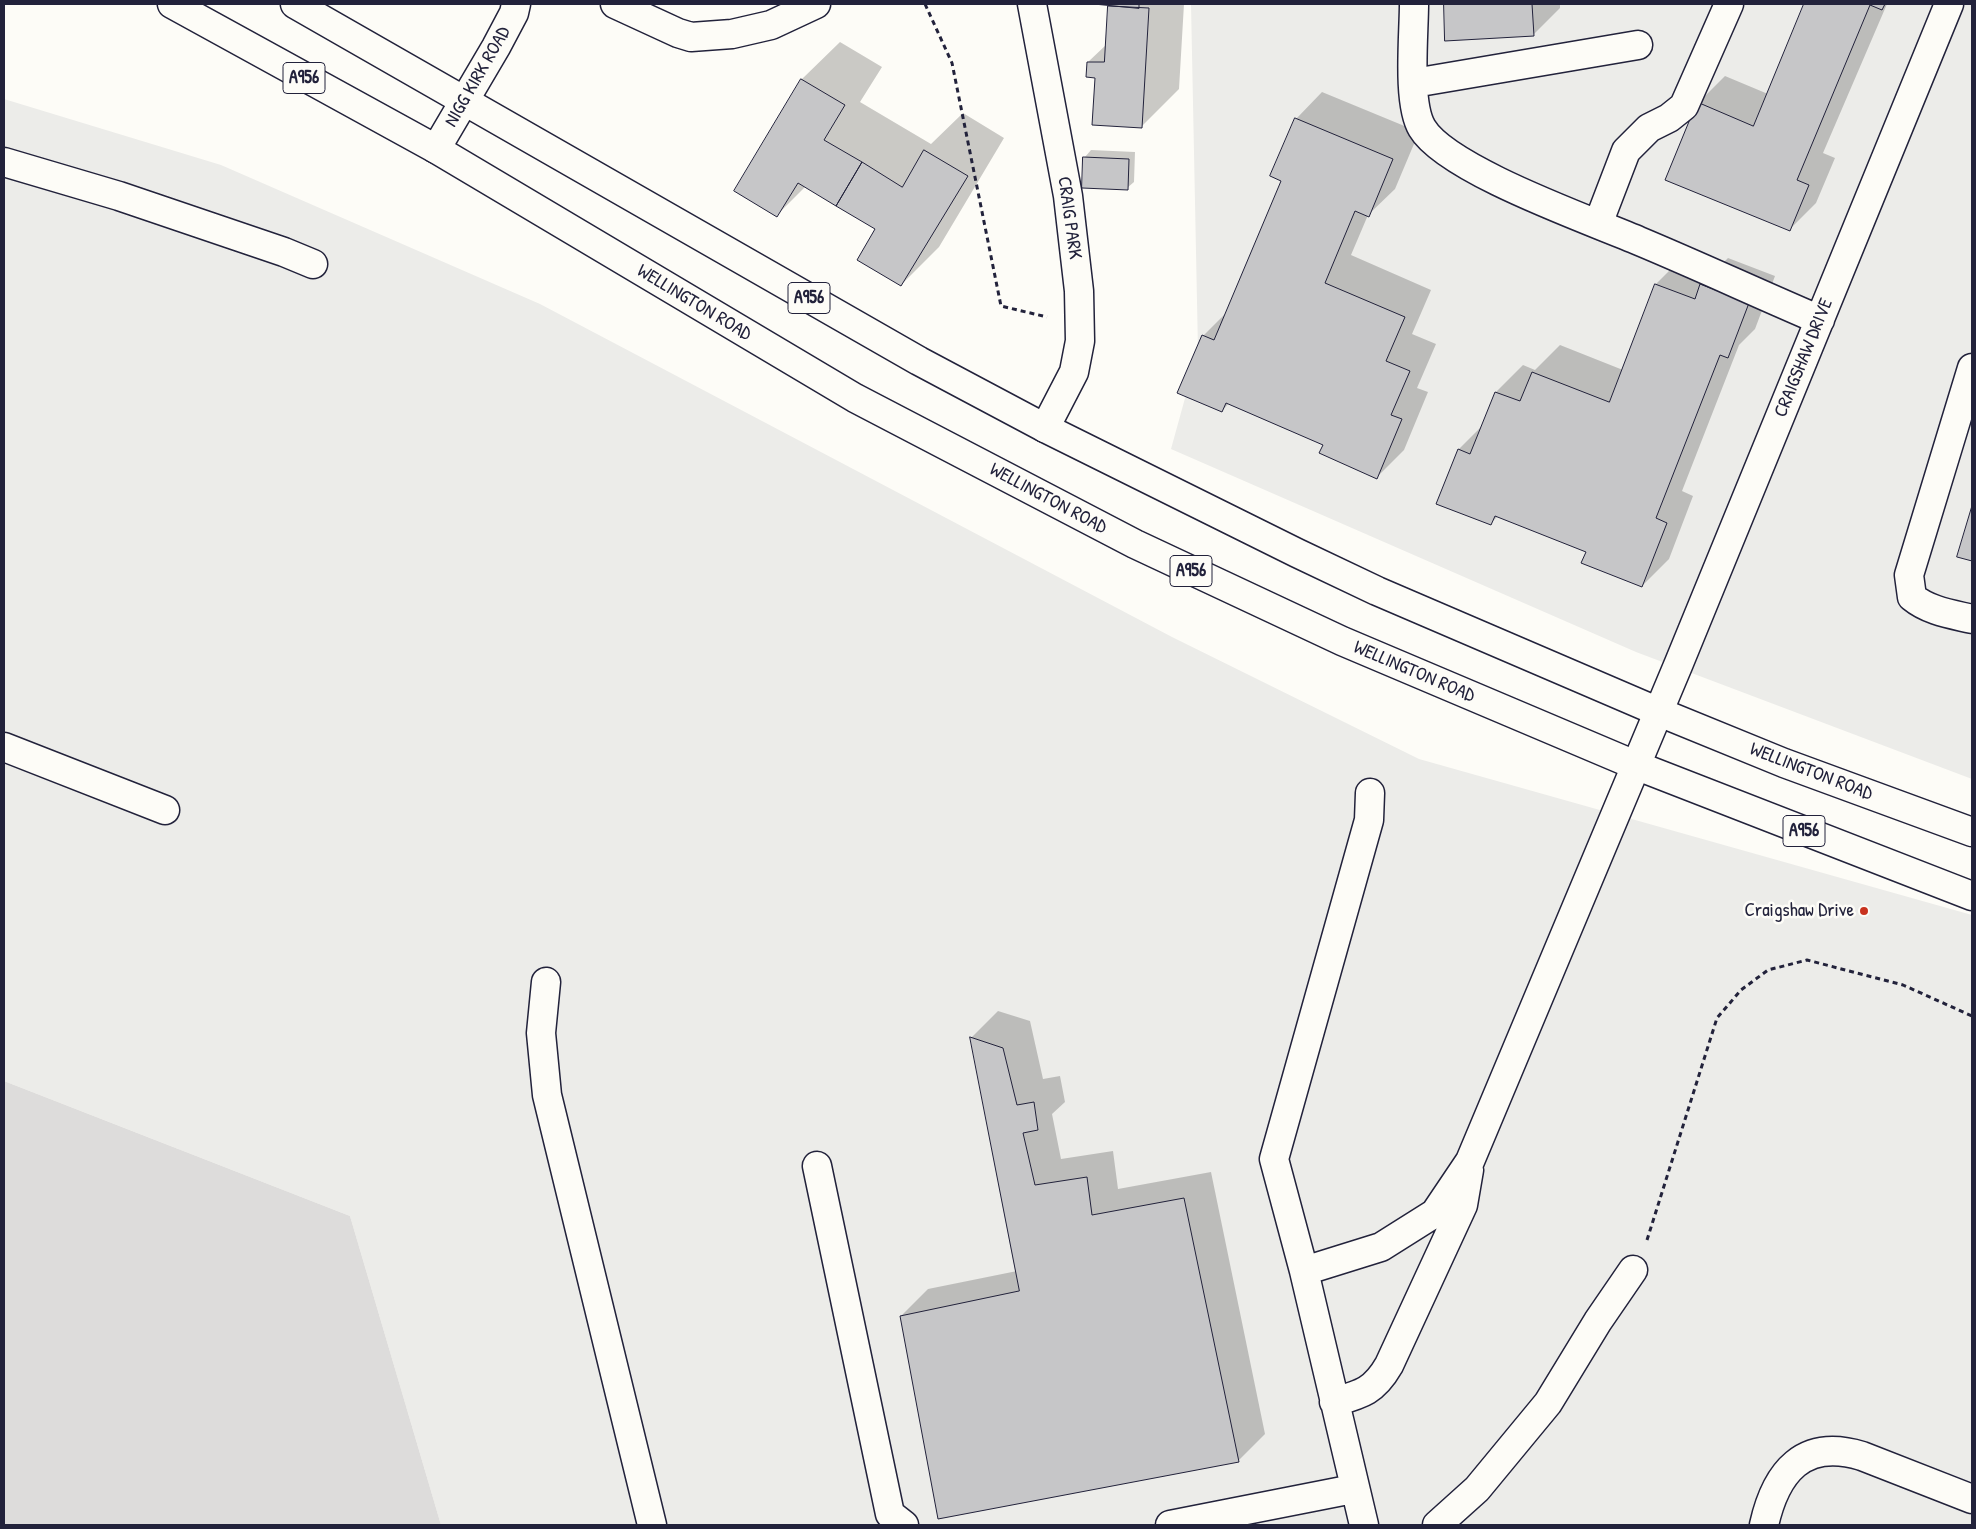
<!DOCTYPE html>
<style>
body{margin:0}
#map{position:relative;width:1976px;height:1529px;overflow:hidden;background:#fdfcf7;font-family:"Patrick Hand",sans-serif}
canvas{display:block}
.frame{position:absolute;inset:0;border:5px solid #22223b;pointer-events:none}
</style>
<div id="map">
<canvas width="1976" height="1529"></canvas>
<div class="frame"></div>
</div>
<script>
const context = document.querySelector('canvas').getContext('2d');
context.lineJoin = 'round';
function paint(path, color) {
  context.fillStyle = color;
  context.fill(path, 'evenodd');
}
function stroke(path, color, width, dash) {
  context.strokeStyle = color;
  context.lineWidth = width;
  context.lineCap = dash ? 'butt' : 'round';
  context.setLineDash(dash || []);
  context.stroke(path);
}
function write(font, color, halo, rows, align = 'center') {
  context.font = font + ' "Patrick Hand",sans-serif';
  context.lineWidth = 5;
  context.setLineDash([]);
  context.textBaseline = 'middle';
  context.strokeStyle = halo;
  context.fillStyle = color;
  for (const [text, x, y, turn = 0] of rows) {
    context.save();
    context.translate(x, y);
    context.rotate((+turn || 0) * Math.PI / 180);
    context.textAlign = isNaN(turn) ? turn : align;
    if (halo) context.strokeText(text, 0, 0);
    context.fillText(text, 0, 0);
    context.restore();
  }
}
const built = new Path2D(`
 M1191,4H1972V779L1636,652L1171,449L1198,351Z
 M4,99L221,165L540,304L1172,637L1419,759L1972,915V1525H441L350,1216L4,1081Z`);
const green = new Path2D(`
 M4,1081L350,1216L441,1525H4Z`);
const shadow = new Path2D(`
 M1096,4H1184L1179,89L1141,127L1097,76L1088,62L1107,44L1109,4Z
 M1445,4H1560V8L1533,35L1446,39Z
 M1806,4H1887L1823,153L1835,158L1816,203L1789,230L1698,103L1725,76L1768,94Z
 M840,42L882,67L860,102L931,144L963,113L1004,138L939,247L901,285L877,229L806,186L777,215L736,190L802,79Z
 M1322,92L1419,132L1395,189L1368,215L1351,255L1431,290L1412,334L1436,344L1417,388L1428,392L1404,450L1377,477L1325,444L1229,403L1222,411L1203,336L1228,311L1283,181L1296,119Z
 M1091,150L1135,152L1134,182L1127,188L1085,157Z
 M1683,257L1716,270L1728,258L1775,276L1755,329L1739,345L1682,491L1693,496L1669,559L1642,586L1587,551L1498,516L1491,523L1438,503L1459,449L1483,425L1496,392L1523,365L1535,370L1560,345L1623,370L1656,284Z
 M998,1011L1030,1021L1043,1079L1060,1076L1065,1102L1052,1114L1061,1159L1113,1151L1118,1189L1211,1172L1265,1434L1238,1461L901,1316L928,1289L1017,1271L971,1038Z`);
const building = new Path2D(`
 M1094,4H1139V8Z
 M1444,4H1532L1534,36L1445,41Z
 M1804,4H1885L1882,10L1870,5L1797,180L1809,185L1790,231L1665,180L1697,102L1753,126Z
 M1108,6L1149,8L1142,128L1092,125L1095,78L1086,77L1087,62H1104Z
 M801,79L845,105L824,140L862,162L836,206L798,183L777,217L734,191Z
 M1295,118L1393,159L1369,217L1355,211L1325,283L1405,317L1386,361L1410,371L1391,415L1402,419L1377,479L1319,453L1323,445L1226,403L1222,412L1177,393L1202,335L1214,340L1281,181L1270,176Z
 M924,150L968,176L901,286L857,260L875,229L836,206L862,162L902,187Z
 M1083,157L1129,159L1128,190L1082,188Z
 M1655,284L1695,299L1700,284L1749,303L1728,358L1720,355L1656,518L1667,523L1642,587L1581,563L1586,552L1495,516L1491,525L1436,504L1458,449L1470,454L1495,392L1520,401L1532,372L1609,402Z
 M1972,506V561L1957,557Z
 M970,1037L1003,1048L1017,1105L1034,1102L1038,1130L1023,1133L1035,1185L1087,1177L1092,1215L1184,1198L1239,1462L938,1519L900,1316L1019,1291Z`);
const path = new Path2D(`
 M925,4L952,63L1001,306L1047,317
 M1647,1240L1717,1018L1741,990L1768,970L1807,960L1903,985L1972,1016`);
const minor = new Path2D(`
 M615,4L678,33L691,37L732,34L771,25L816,4
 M1032,4L1068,196L1079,291L1080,341L1074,372L1045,428
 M1414,4C1414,35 1407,103 1422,128C1447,170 1590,220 1639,241C1699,266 1759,294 1820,320
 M1414,83L1638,45
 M436,149L496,47L514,13L516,4
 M4,162L119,196L284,252L313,264
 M1598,224L1626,151L1649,128L1669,118L1684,106L1729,4
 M1972,368L1909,575L1912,597C1929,611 1951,614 1972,619
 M4,747L165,810
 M546,982L541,1033L547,1095L652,1525
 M817,1166L890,1514L904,1525
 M1304,1271L1381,1247L1435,1213L1470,1161L1679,663L1949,4
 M1334,1402C1362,1394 1374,1391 1389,1365L1463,1205L1469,1170
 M1170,1525L1353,1489
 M1364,1525L1304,1271L1274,1159L1369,820L1370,793
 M1437,1525L1477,1489L1548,1403L1598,1321L1633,1270
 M1764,1525C1776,1472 1803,1438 1862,1456L1972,1499`);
const major = new Path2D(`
 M172,4L436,149L855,398L1135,544L1342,641L1635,765L1972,896
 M295,4L919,361L1045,428L1297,553L1377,591L1659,712L1784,763L1972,832`);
const markers = [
 [1864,911,5,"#c8321e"]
];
const shields = [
 [304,78,42],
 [809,298,42],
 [1191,571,42],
 [1804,831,42]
];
const shieldNames = [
 ["A956",304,78],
 ["A956",809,298],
 ["A956",1191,571],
 ["A956",1804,831]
];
const streetNames = [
 ["NIGG KIRK ROAD",478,77,-60],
 ["CRAIG PARK",1069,218,82],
 ["WELLINGTON ROAD",694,303,31],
 ["CRAIGSHAW DRIVE",1804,358,-68],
 ["WELLINGTON ROAD",1048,499,28],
 ["WELLINGTON ROAD",1414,672,23],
 ["WELLINGTON ROAD",1811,772,21]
];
const poiNames = [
 ["Craigshaw Drive",1854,911]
];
paint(built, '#ecece9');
paint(green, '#dddcdb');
paint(shadow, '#0003');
paint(building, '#c6c6c8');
stroke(building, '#22223b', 1);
stroke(minor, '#22223b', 31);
stroke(major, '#22223b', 31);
stroke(path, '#22223b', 3, [5, 4]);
stroke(minor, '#fdfcf7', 28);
stroke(major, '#fdfcf7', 28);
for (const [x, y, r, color] of markers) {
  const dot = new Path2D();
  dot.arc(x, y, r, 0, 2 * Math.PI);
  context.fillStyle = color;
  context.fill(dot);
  stroke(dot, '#fdfcf7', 2);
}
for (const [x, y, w] of shields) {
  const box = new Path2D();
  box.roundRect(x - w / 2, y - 15.5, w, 31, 4);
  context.fillStyle = '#fdfcf7';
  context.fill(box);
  stroke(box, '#22223b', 1);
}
write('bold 18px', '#22223b', null, shieldNames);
write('19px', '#22223b', '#fdfcf7', streetNames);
write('19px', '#22223b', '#fdfcf7', poiNames, 'right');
</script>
